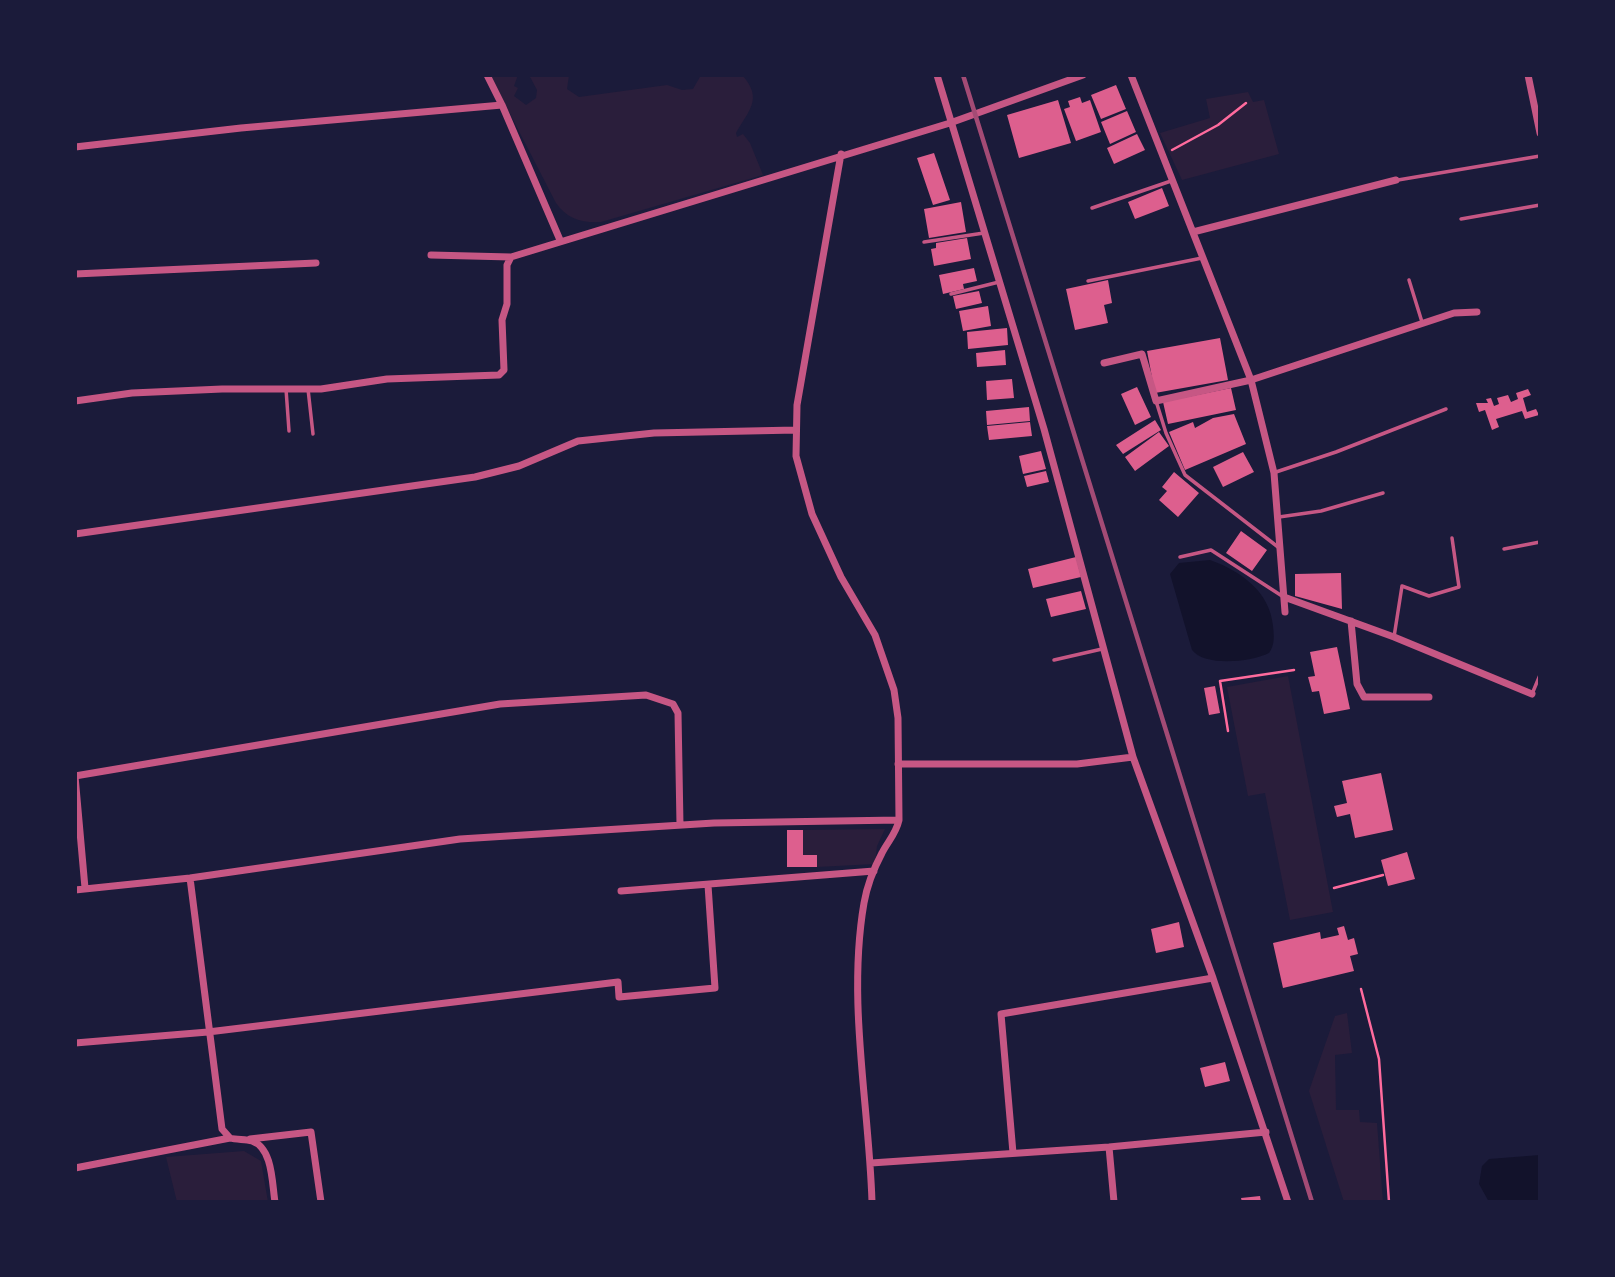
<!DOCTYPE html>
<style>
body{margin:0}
#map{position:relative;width:1615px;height:1277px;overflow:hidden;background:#1b1b3a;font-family:Signika,sans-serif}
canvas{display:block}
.frame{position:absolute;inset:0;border:77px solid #1b1b3a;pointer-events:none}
</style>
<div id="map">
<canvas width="1615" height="1277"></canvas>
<div class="frame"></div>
</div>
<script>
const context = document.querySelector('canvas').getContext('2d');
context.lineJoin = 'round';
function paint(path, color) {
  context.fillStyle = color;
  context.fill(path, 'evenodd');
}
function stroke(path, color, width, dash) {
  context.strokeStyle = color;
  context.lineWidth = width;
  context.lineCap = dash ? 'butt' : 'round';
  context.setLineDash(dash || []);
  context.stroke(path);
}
const green = new Path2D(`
 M490,75H518L514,86L518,88L514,96L526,105L536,98L537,90L529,75H569L567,89L579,97L667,85L682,90L693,89L701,75H742C764,99 748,111 736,133L737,137L743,134L750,143L763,175L601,222C582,223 567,219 556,203Z
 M1248,92L1253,102L1264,100L1279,154L1182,180L1160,133L1210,118L1206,99Z
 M1288,676L1333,912L1290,920L1265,793L1248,796L1227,687Z
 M885,829L877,846L875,864L817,867V855H803V830Z
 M1347,1013L1352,1053L1335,1055L1336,1110H1359L1360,1122L1377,1123L1383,1202H1344L1309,1091L1335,1016Z
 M244,1151L261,1161L268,1202H177L166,1157Z`);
const water = new Path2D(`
 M1210,560C1241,571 1270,592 1273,626C1274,636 1275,645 1269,653C1251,662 1205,667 1192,650L1170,574L1179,563Z
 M1540,1155V1202H1489L1479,1184L1482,1166L1489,1159Z`);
const building = new Path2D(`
 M1116,85L1126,109L1101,119L1091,95Z
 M1080,97L1082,103L1090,100L1101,132L1076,141L1064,109L1070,107L1068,101Z
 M1058,100L1071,143L1019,158L1007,115Z
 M1127,111L1136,132L1110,144L1101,122Z
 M1137,134L1145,150L1114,164L1107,148Z
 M934,153L950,200L933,205L917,158Z
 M1162,188L1169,206L1135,219L1128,202Z
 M961,202L966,232L929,238L924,209Z
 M967,238L971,259L934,266L931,249L936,248V243Z
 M974,268L977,281L963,284L964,289L943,294L939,275Z
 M1108,280L1112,303L1104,305L1108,323L1075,330L1066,289Z
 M979,291L982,303L956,309L953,296Z
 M988,306L991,326L963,331L959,311Z
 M1007,328L1008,345L968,349L967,332Z
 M1220,338L1228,380L1155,393L1147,351Z
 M1005,350L1006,365L977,367L976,353Z
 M1012,379L1014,398L987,400L986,381Z
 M1137,387L1151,417L1135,425L1121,394Z
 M1231,388L1236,410L1168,424L1163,402Z
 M1528,389L1531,395L1523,398L1527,412L1536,409L1539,415L1525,419L1522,411L1496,419L1499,427L1492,430L1485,410L1479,412L1476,403H1488L1486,399L1491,398L1494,406L1499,404L1497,398L1508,395L1511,402L1518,399L1516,393Z
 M1029,407L1030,421L987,425L986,411Z
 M1234,414L1246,444L1185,470L1169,432L1193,422L1195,428L1213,418Z
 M1155,420L1161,430L1123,454L1116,445Z
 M1030,422L1032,436L989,440L987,426Z
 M1159,432L1169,446L1135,471L1125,457Z
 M1041,451L1046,469L1023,474L1019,456Z
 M1243,452L1254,472L1223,487L1213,467Z
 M1046,471L1049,482L1027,487L1024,476Z
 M1174,472L1199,493L1178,517L1159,500L1167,491L1162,487Z
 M1241,531L1267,550L1252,571L1226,553Z
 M1076,557L1081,577L1033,588L1028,569Z
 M1341,573L1342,609L1295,596V574Z
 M1081,591L1086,609L1051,617L1046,599Z
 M1337,647L1350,709L1324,714L1319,691L1312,692L1308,677L1315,676L1310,652Z
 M1215,686L1220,713L1209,715L1204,688Z
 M1381,773L1393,830L1355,838L1350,814L1337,817L1334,806L1347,803L1342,781Z
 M787,830H803V855H817V867H787Z
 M1407,852L1415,879L1388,886L1381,860Z
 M1179,922L1184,947L1156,953L1151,929Z
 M1344,926L1348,940L1354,938L1358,954L1350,956L1354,971L1283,988L1273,943L1320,932L1321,939L1339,935L1337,928Z
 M1225,1062L1230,1081L1205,1087L1200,1068Z
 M1260,1196L1261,1202H1242L1241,1198Z`);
const path = new Path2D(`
 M1172,150L1218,125L1246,103
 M1228,731L1220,681L1294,670
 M1334,888L1383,875
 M1361,989L1379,1059L1389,1202`);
const service = new Path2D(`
 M1398,180L1540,156
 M1092,208L1171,181
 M1461,219L1540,205
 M924,242L984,233
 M1409,280L1422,322
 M1088,281L1202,258
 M951,294L999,282
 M286,389L289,431
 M308,389L313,434
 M1156,401L1166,433L1185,475L1278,547
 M1276,472L1336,452L1446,409
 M1279,517L1321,511L1383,493
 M1504,549L1540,542
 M1180,557L1211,550L1282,596
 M1394,637L1402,586L1429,596L1459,587L1452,538
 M1054,660L1102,649
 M1532,694L1540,675`);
const minor = new Path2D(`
 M487,75L502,105
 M937,75L1044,429L1133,757L1213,978L1288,1202
 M1131,75L1251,380L1274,473L1285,612
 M1528,75L1540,133
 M75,147L241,128L502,105L560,240
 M841,154L797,405L796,456L812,514L841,577L875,635L894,690L898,718L899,820C896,834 888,841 882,853C874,868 867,886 864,903C847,1001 869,1104 872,1202
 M1193,232L1396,180
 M431,255L511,257
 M75,274L316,263
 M1104,363L1142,354L1156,401L1251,380L1454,313L1477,312
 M75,401L132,393L222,389H321L387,379L499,375L504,370L502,320L507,304V265L511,257L950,123L1083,75
 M75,534L475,477L519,466L578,441L654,433L796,430
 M1284,597L1394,637L1532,694
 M1351,621L1357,684L1364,697H1429
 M898,764H1077L1133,757
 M190,878L222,1129L230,1138C237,1140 245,1139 252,1141C273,1148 272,1184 275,1202
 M85,888L75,776L500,704L646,695L673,704L678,713L680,825
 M75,890L190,878L460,839L714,823L899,820
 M621,891L874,871
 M75,1043L208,1032L618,982L619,997L715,988L708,885
 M250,1139L311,1132L321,1202
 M1109,1147L1114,1202
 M1013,1153L1001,1014L1213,978
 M871,1163L1109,1147L1266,1132
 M75,1168L230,1138`);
const rail = new Path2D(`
 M963,75L1312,1202`);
paint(green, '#2a1e3b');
paint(water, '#12122b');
paint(building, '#dd5f8e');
stroke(path, '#ff6b9d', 2.5);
stroke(service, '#c65784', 3.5);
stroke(minor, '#c65784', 7);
stroke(rail, '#a44b75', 4.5);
</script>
